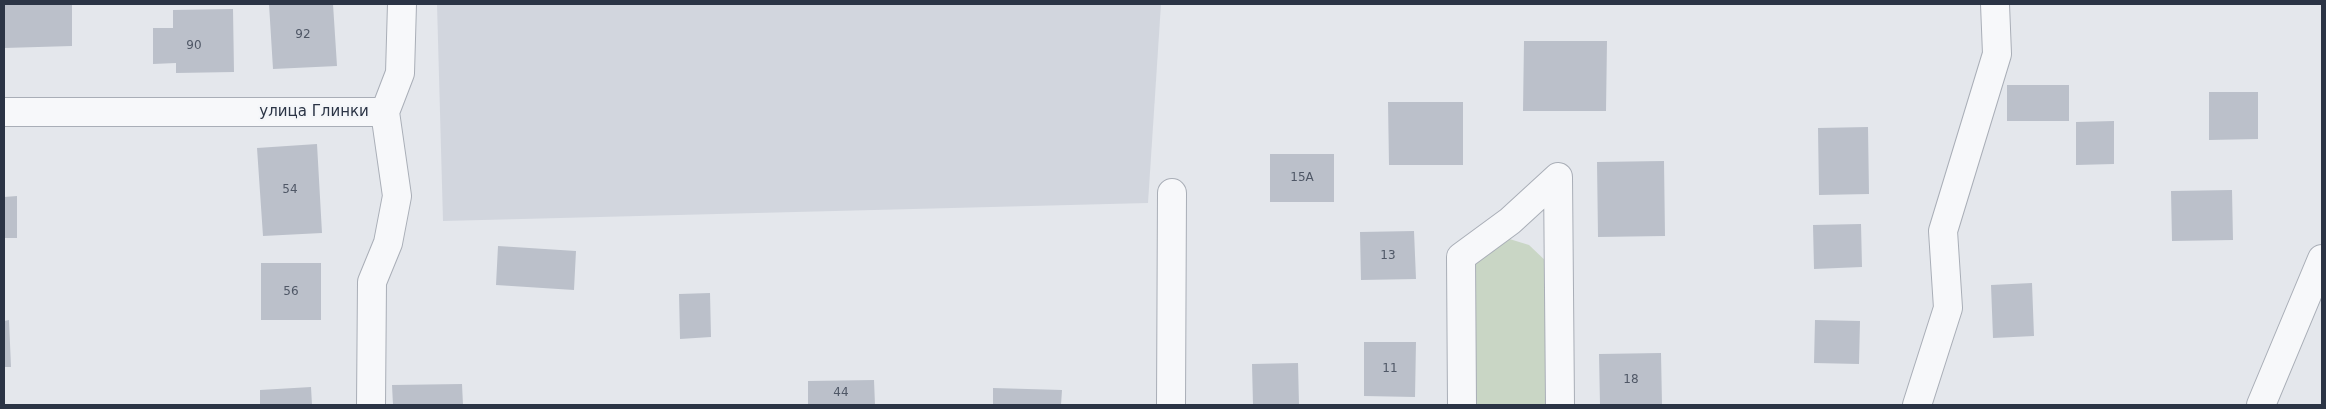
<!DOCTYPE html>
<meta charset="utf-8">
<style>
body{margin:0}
#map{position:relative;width:2326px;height:409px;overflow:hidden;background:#e4e7ec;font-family:"DejaVu Sans",sans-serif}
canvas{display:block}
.frame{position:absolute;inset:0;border:5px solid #2b3445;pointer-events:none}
</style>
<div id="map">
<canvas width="2326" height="409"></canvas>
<div class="frame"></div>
</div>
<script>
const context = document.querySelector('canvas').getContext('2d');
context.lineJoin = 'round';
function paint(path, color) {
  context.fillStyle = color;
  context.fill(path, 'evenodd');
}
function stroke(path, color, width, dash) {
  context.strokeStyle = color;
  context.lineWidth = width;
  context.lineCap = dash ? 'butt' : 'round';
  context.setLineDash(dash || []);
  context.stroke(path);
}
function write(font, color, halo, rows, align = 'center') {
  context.font = font + ' "DejaVu Sans",sans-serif';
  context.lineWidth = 4.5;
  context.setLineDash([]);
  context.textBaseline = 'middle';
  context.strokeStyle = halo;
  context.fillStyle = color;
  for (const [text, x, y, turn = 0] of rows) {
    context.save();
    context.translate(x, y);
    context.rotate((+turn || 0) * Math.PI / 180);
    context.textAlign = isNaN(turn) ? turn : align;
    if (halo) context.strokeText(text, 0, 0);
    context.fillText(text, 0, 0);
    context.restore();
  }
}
const built = new Path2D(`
 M437,4H1161L1148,203L443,221Z`);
const green = new Path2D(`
 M1503,237L1529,245L1550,265V405H1471L1469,274L1480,248Z`);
const building = new Path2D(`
 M4,4H72V46L4,48Z
 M269,4H333L337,66L273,69Z
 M233,9L234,72L176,73V63L153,64V28H173V10Z
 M1524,41H1607L1606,111H1523Z
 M2007,85H2069V121H2007Z
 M2209,92H2258V139L2209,140Z
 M1388,102H1463V165H1389Z
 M2114,121V164L2076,165V122Z
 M1868,127L1869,194L1819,195L1818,128Z
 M317,144L322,233L263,236L257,148Z
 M1270,154H1334V202H1270Z
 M1664,161L1665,236L1598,237L1597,162Z
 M2232,190L2233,240L2172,241L2171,191Z
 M17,196V238H4V197Z
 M1861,224L1862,267L1814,269L1813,225Z
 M1414,231L1416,279L1361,280L1360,232Z
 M498,246L576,251L574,290L496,285Z
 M261,263H321V320H261Z
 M2032,283L2034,336L1993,338L1991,285Z
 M710,293L711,337L680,339L679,294Z
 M9,320L11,367H4V321Z
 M1815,320L1860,321L1859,364L1814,363Z
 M1364,342H1416L1415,397L1364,396Z
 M1661,353L1662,405H1600L1599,354Z
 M1298,363L1299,405H1253L1252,364Z
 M874,380L875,405H808V381Z
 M462,384L463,405H393L392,385Z
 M311,387L312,405H260V390Z
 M993,388L1062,390L1061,405H993Z`);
const minor = new Path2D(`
 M4,112H385L397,196L388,243L372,282L371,405
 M385,112L400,73L402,4
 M1171,405L1172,193
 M1462,405L1461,257L1510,221L1558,177L1560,405
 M1917,405L1948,308L1943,231L1997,54L1995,4
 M2261,405L2322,259`);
const numberNames = [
 ["92",303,35],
 ["90",194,46],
 ["15А",1302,178],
 ["54",290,190],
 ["13",1388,256],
 ["56",291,292],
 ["11",1390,369],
 ["18",1631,380],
 ["44",841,393]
];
const streetNames = [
 ["улица Глинки",314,112]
];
paint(built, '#d2d6de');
paint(green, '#c9d6c5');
paint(building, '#bbc0ca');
stroke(minor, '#a9aeb7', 30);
stroke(minor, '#f7f8fa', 28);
write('12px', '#4f5766', null, numberNames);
write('15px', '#2b3445', '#f4f6f9', streetNames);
</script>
